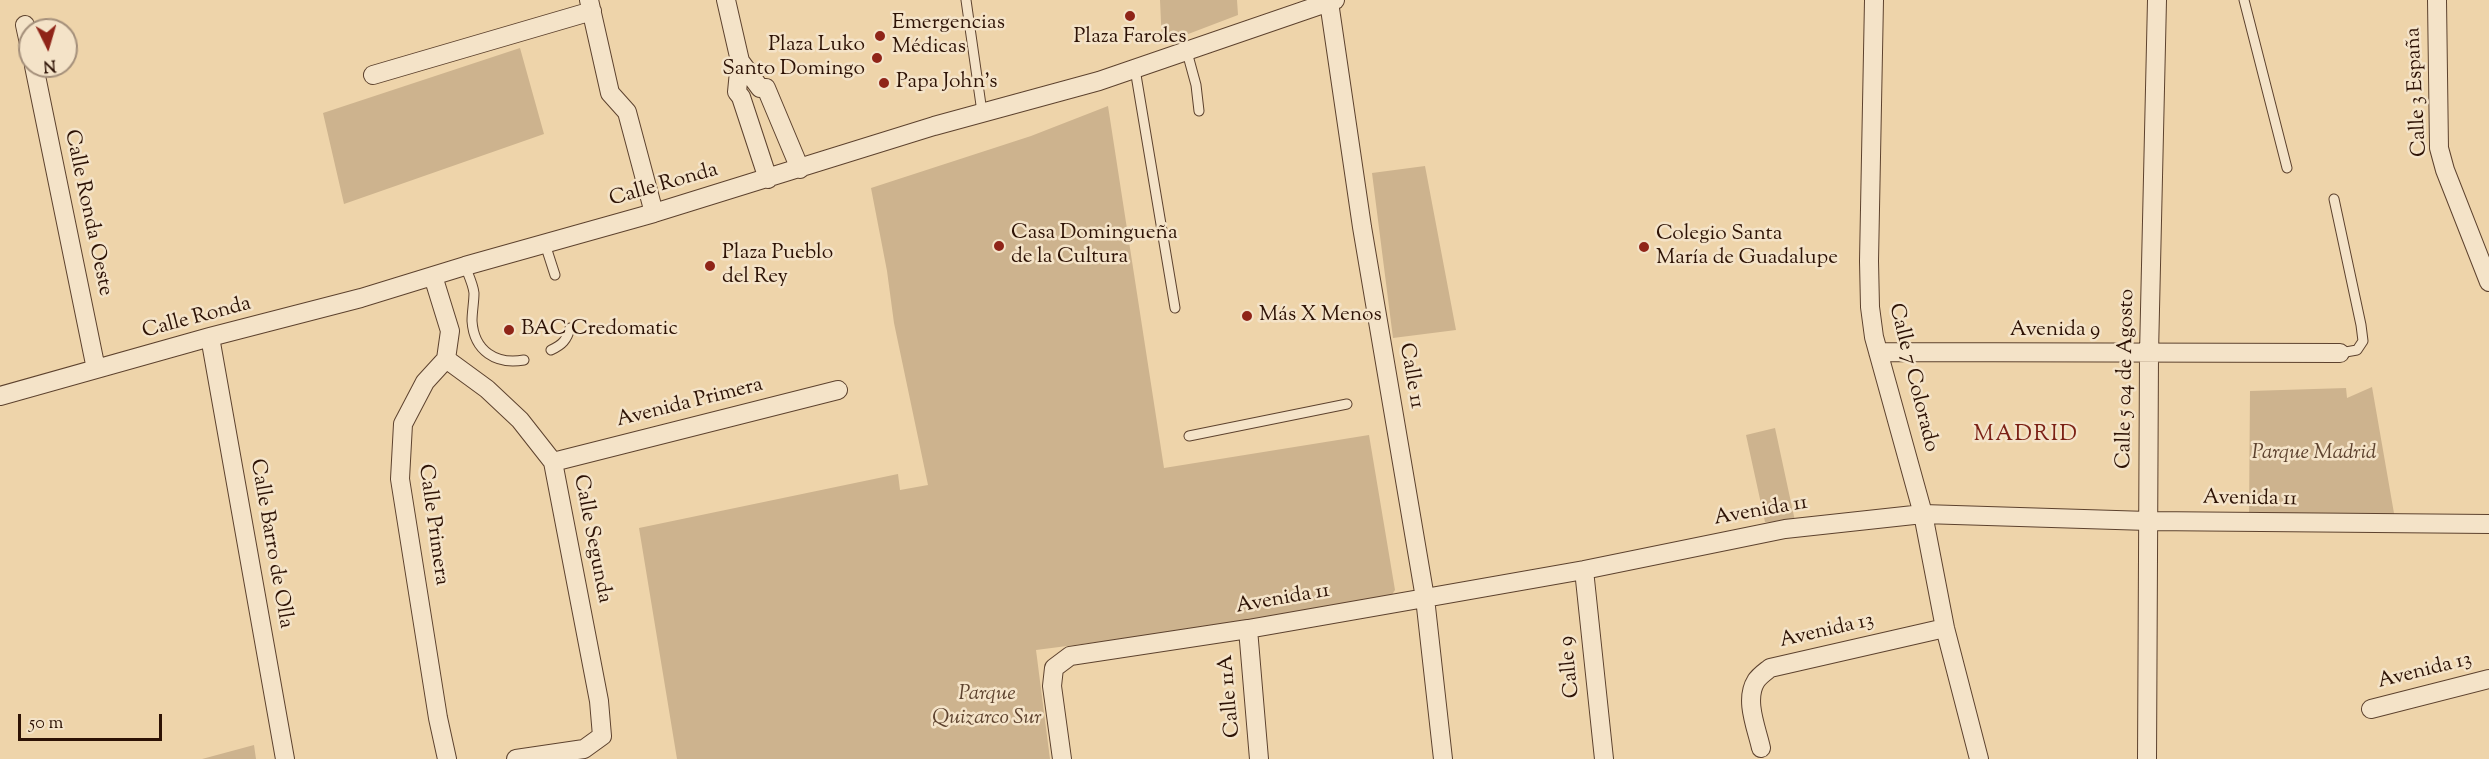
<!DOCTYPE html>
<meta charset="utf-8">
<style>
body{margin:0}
#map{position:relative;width:2489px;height:759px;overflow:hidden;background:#eed4aa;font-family:"Sorts Mill Goudy",serif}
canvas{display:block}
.north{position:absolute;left:18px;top:18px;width:60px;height:60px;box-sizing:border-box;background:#f4e3c8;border:2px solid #a48f7a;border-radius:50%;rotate:175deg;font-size:16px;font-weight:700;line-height:24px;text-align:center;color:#2d1205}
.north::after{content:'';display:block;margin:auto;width:21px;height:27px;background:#8f2418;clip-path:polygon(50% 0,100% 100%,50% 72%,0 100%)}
.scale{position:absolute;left:18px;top:714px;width:144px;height:27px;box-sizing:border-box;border:3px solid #2d1205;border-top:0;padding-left:8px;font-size:18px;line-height:21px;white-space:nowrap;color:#2d1205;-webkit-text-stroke:4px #f4e3c8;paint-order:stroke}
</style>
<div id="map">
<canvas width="2489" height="759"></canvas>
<div class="north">N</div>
<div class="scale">50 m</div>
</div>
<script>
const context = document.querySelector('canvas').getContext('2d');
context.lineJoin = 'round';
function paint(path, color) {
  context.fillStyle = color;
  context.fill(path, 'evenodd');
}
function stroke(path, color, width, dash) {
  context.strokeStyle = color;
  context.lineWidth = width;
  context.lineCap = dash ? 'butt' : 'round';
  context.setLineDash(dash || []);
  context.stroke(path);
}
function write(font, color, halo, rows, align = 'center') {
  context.font = font + ' "Sorts Mill Goudy",serif';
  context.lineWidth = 5;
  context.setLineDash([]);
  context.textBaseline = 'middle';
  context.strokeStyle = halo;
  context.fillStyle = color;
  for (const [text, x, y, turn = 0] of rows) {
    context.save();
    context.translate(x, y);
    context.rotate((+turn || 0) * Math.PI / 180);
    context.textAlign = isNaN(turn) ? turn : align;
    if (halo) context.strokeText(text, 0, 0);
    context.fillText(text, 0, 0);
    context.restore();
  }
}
const green = new Path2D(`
 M1160,0H1237L1238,15L1162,44Z
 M520,48L544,134L344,204L323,113Z
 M1108,106L1164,468L1369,435L1395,590L1385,605L1036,650L1050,759H677L639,528L898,474L900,490L928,485L894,323L887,271L871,188L1031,136Z
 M1425,166L1456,330L1393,338L1372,173Z
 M2372,387L2395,519L2249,518L2250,391L2346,388L2347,398Z
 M1775,428L1795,521L1765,522L1746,435Z
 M254,745L256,759H202Z`);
const lane = new Path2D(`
 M966,0L982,112
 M2244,0L2287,168
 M1187,52L1196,85L1199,111
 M1135,69L1175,308
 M2334,199L2361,325L2363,341L2357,350L2340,353
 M545,244L555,275
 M465,266C468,274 473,284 474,293C474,302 472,312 472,321C474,351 496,365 524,360
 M551,350C562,345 567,340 570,328
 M1189,436L1347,404`);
const street = new Path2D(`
 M589,0L610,93L627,112L654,213
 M726,0L740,61L737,92L741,97L768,179
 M1874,0L1869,261L1870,307L1874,337L1923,514L1945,628L1979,759
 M2437,0L2439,148L2445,170L2489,282
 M1329,2L1362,227L1425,598L1443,759
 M25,25L30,48
 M740,61L760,88H766L800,169
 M34,66L96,369
 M373,75L592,11
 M433,276L450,331L446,359L425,382L403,424L400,479L438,718L447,759
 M210,337L285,759
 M1878,352L2340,353
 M446,359L487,389L520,420L553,462L599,701L602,736L584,749L516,759
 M0,396L210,337L361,298L465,266L654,213L934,126L1099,81L1335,0
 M553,462L838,390
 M1584,570L1604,759
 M1248,629L1259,759
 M2371,709L2489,679
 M1761,748C1757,729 1744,700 1756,681C1759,676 1765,672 1770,668L1945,628
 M1062,759L1052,686L1054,668L1070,656L1248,629L1425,598L1584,570L1785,529L1923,514L2148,521L2489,524
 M2147,759L2149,354L2157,0`);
const markers = [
 [1130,16,6,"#8f2418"],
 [880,36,6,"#8f2418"],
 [877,58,6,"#8f2418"],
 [884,83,6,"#8f2418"],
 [999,246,6,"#8f2418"],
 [1644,247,6,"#8f2418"],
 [710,266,6,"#8f2418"],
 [1247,316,6,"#8f2418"],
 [509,330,6,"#8f2418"]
];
const poiNames = [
 ["Emergencias",892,24],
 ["Médicas",892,48],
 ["Plaza Faroles",1130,38,"center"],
 ["Plaza Luko",865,46,"right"],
 ["Santo Domingo",865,70,"right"],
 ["Papa John's",896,83],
 ["Casa Domingueña",1011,234],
 ["de la Cultura",1011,258],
 ["Colegio Santa",1656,235],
 ["María de Guadalupe",1656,259],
 ["Plaza Pueblo",722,254],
 ["del Rey",722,278],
 ["Más X Menos",1259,316],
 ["BAC Credomatic",521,330]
];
const streetNames = [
 ["Calle 3 España",2418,92,-93],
 ["Calle Ronda",664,186,-16],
 ["Calle Ronda Oeste",87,213,78],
 ["Calle Ronda",197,319,-15],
 ["Avenida 9",2055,331],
 ["Calle 11",1410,376,80],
 ["Calle 7 Colorado",1912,378,76],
 ["Calle 5 04 de Agosto",2127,379,-89],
 ["Avenida Primera",690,404,-14],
 ["Avenida 11",2250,500,1],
 ["Avenida 11",1761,512,-10],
 ["Calle Primera",432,525,82],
 ["Calle Segunda",591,539,79],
 ["Calle Barro de Olla",270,544,80],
 ["Avenida 11",1283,600,-10],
 ["Avenida 13",1827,632,-13],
 ["Calle 9",1571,667,-96],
 ["Avenida 13",2425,672,-14],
 ["Calle 11A",1231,696,-95]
];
const parkNames = [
 ["Parque Madrid",2314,454],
 ["Parque",987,695],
 ["Quizarco Sur",987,719]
];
const neighbourhoodNames = [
 ["MADRID",2026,436]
];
paint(green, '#cdb38e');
stroke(lane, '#5d422e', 11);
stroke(street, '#5d422e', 20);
stroke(lane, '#f4e3c8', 9);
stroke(street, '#f4e3c8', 18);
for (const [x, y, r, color] of markers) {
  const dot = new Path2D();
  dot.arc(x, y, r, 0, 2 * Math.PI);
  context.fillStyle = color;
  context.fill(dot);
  stroke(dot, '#f4e3c8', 2);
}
write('21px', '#2d1205', '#f4e3c8', poiNames, 'left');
write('21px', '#2d1205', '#f4e3c8', streetNames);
write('italic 21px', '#5d422e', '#f4e3c8', parkNames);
context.letterSpacing = '1.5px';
write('22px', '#7a1f14', '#f4e3c8', neighbourhoodNames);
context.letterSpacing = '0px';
</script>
